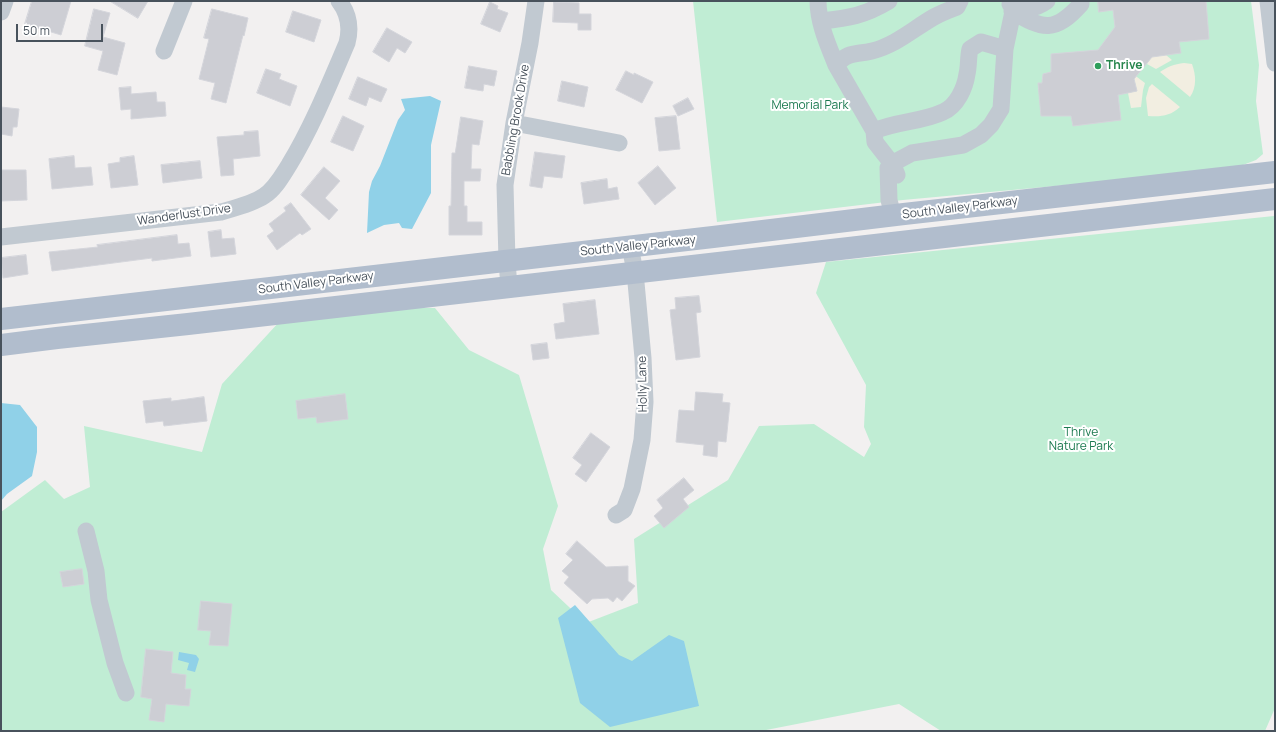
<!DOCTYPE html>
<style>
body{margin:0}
#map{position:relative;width:1276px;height:732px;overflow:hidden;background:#f2f0f0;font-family:Manrope,sans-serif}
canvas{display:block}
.frame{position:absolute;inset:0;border:2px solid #48525c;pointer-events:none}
.scale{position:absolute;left:16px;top:24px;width:87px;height:18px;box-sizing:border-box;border:2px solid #48525c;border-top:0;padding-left:5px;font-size:12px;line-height:14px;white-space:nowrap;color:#48525c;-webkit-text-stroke:3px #fff;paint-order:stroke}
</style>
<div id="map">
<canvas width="1276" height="732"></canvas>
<div class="frame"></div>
<div class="scale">50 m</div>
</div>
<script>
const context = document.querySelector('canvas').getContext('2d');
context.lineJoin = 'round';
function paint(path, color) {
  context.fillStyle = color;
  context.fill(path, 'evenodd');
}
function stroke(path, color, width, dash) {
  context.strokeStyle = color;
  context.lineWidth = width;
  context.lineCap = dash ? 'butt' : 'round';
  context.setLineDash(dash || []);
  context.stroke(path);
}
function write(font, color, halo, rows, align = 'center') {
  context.font = font + ' Manrope,sans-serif';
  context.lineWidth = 4;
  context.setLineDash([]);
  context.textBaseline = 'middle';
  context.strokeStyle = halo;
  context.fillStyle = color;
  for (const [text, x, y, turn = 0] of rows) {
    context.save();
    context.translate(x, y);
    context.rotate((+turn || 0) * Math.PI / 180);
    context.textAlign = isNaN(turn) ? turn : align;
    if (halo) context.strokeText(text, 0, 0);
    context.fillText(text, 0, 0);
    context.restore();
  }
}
const green = new Path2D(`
 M693,1H1251L1259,65L1256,101L1263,154L1256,160L1230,170L903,200L717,222Z
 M1274,216L1275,229V708L1265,731H941L899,704L761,731H1V512L45,480L64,499L90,487L84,426L202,452L222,384L280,321L392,308H435L469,350L519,375L558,506L543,549L551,590L586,623L638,603L634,539L728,480L759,426L814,424L864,457L871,444L864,427L866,385L816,293L826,262Z`);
const sand = new Path2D(`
 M1166,55L1172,60L1156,69L1147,64L1151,57Z
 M1184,63L1192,64C1196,75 1197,87 1190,97L1160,72C1167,67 1174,64 1184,63Z
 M1133,74L1145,83L1143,90L1141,107L1131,108L1128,93L1137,91Z
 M1152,84L1180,107C1170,116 1161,117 1148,116L1146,98L1149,87Z`);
const water = new Path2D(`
 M430,96L441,101L431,145V193L412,229L402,228L399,223L384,225L367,233L369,192L372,181L380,166L398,120L405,110L401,99Z
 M1,403L20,405L37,427V452L32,476L7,494L1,501Z
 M575,605L619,655L632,661L669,635L684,641L699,706L610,727L580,703L558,618Z
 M179,652L196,655L199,659L195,672L187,670L189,663L178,660Z`);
const building = new Path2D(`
 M32,1H71L61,35L25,24Z
 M110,1H148L138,18Z
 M1098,1H1206L1209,39L1179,42L1181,53L1152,57L1134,79L1137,91L1118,95L1121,120L1073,126L1071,116H1041L1038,83H1042L1043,74L1051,72V54L1098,50L1115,27L1113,10L1099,12Z
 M490,2L498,6L497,9L508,13L500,32L481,24Z
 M554,2L579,3V14H591V30H578V23L553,22Z
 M94,9L110,13L103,37L125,43L117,75L98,70L103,51L85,46Z
 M212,9L248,18L244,36L243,35L226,103L211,99L215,83L199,79L209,39L204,38Z
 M293,11L321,20L314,42L286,32Z
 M387,28L412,42L405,53L397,48L389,62L373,52Z
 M469,66L497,71L494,86L484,84L483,91L465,88Z
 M266,69L281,74L279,79L297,86L290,106L257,93Z
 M626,71L634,75V73L653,82L642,103L616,90Z
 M358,77L387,89L381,102L369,97L366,106L349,99Z
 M562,81L588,87L584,107L558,101Z
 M131,87V94L156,92L157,102H165L166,116L131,119V109L121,110L119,88Z
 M688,98L694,109L678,116L673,106Z
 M1,107L19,109L17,127H13L12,136L1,134Z
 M343,116L364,126L353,151L331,142Z
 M676,116L680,149L659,151L655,118Z
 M461,117L483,121L479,145L472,144L471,169H481L480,181H464V206H467V222H482V235H449V206H451L452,153H455Z
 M258,131L260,156L233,159L234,175L221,176L217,137L244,135V132Z
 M535,152L565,156L562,178L544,176L542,188L530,186Z
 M74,156L75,168L91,167L93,185L52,189L49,159Z
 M134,156L138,185L111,188L108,164L120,162V158Z
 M200,161L202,178L163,183L161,165Z
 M658,166L676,188L655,205L638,183Z
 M324,167L340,181L325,198L338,210L329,220L301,195Z
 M1,170H26L27,200L1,201Z
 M607,179L608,189L617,187L619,199L584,204L581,183Z
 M291,203L311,229L302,235L300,233L277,250L267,236L274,231L269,224L286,211L284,208Z
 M221,230L222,239L234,238L236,254L211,257L208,232Z
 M177,235L178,244L189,243L191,256L152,261V258L52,271L49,252L98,247L97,245Z
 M26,255L28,274L3,278L1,258Z
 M699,296L701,312L696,313L700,357L676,360L670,310L676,309L675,298Z
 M595,300L599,334L556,339L554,324L565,322L563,304Z
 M547,343L549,358L533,360L531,345Z
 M696,392L723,394L722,402L730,403L726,442L718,441L717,457L703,455L704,445L676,442L679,410L694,411Z
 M345,394L348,419L317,423L316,417L298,419L296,401Z
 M204,397L207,421L164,426L163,421L146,423L143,401L171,398V401Z
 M591,433L610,447L586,482L575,474L582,465L573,458Z
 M684,478L694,490L683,499L689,507L664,528L654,516L663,508L657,500Z
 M577,541L606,567L628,566V581L635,586L622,601L617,597L613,602L608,598L592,599L587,604L564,583L569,577L562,571L573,560L566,554Z
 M82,569L84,584L63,587L60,572Z
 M201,601L232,604L228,646L209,645L211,631L198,630Z
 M146,649L173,652L171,673L186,675L185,689H191L189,706L166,704L164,722L149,720L152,699L141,697Z`);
const minor = new Path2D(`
 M818,1C818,23 828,45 836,65
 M1268,1L1275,63
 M1010,4C1022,12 1036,9 1047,1
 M1012,11C1043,30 1055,33 1081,4V1
 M1,12L5,1
 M821,21C849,18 864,16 889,1
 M164,51L184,1
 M514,123L619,143
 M874,131L836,65C849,51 855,55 872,51C896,45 913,29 934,17C941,13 949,10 957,7L960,1
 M897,175L893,165L875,142L874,131C897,121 922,122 943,112C957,106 965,88 967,74C969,66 968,57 970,49L981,42L1005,49
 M893,216L889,200L888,168L897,161L912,153L963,145L981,135L991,125L1001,109L1005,49L1014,7
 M1,237L221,212C235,208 252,204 264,196C275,189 282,176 289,165C312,127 329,85 347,43C351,28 349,14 339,1
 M509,287L507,261L505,185L514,123L530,43L536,1
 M616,515L624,510L632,489L642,440L645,402L643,358L635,272L630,246
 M86,531L96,571L99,600L115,663L126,693`);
const major = new Path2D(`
 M1,319L713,237L904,214L1275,172
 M1,345L57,338L188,324L1275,199`);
const markers = [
 [1098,66,4,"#2e9e5b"]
];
const leisureNames = [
 ["Thrive",1106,66]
];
const parkNames = [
 ["Memorial Park",810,106],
 ["Thrive",1081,433],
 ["Nature Park",1081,447]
];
const streetNames = [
 ["Babbling Brook Drive",516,120,-80],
 ["South Valley Parkway",960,208,-7],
 ["Wanderlust Drive",184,215,-8],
 ["South Valley Parkway",638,246,-6],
 ["South Valley Parkway",316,283,-7],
 ["Holly Lane",643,384,-91]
];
paint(green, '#c0edd4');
paint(sand, '#f2eee1');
paint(water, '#90d1e8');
paint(building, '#cdced4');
stroke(building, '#d4d5db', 1);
stroke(minor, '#c1c9d1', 17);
stroke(major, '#b1bdcd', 22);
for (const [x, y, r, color] of markers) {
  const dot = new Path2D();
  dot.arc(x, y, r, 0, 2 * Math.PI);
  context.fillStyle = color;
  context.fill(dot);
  stroke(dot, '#fff', 1.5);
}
write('bold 12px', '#27864d', '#fff', leisureNames, 'left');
write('12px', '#1c7a50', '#fff', parkNames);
write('12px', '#48525c', '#fff', streetNames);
</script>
